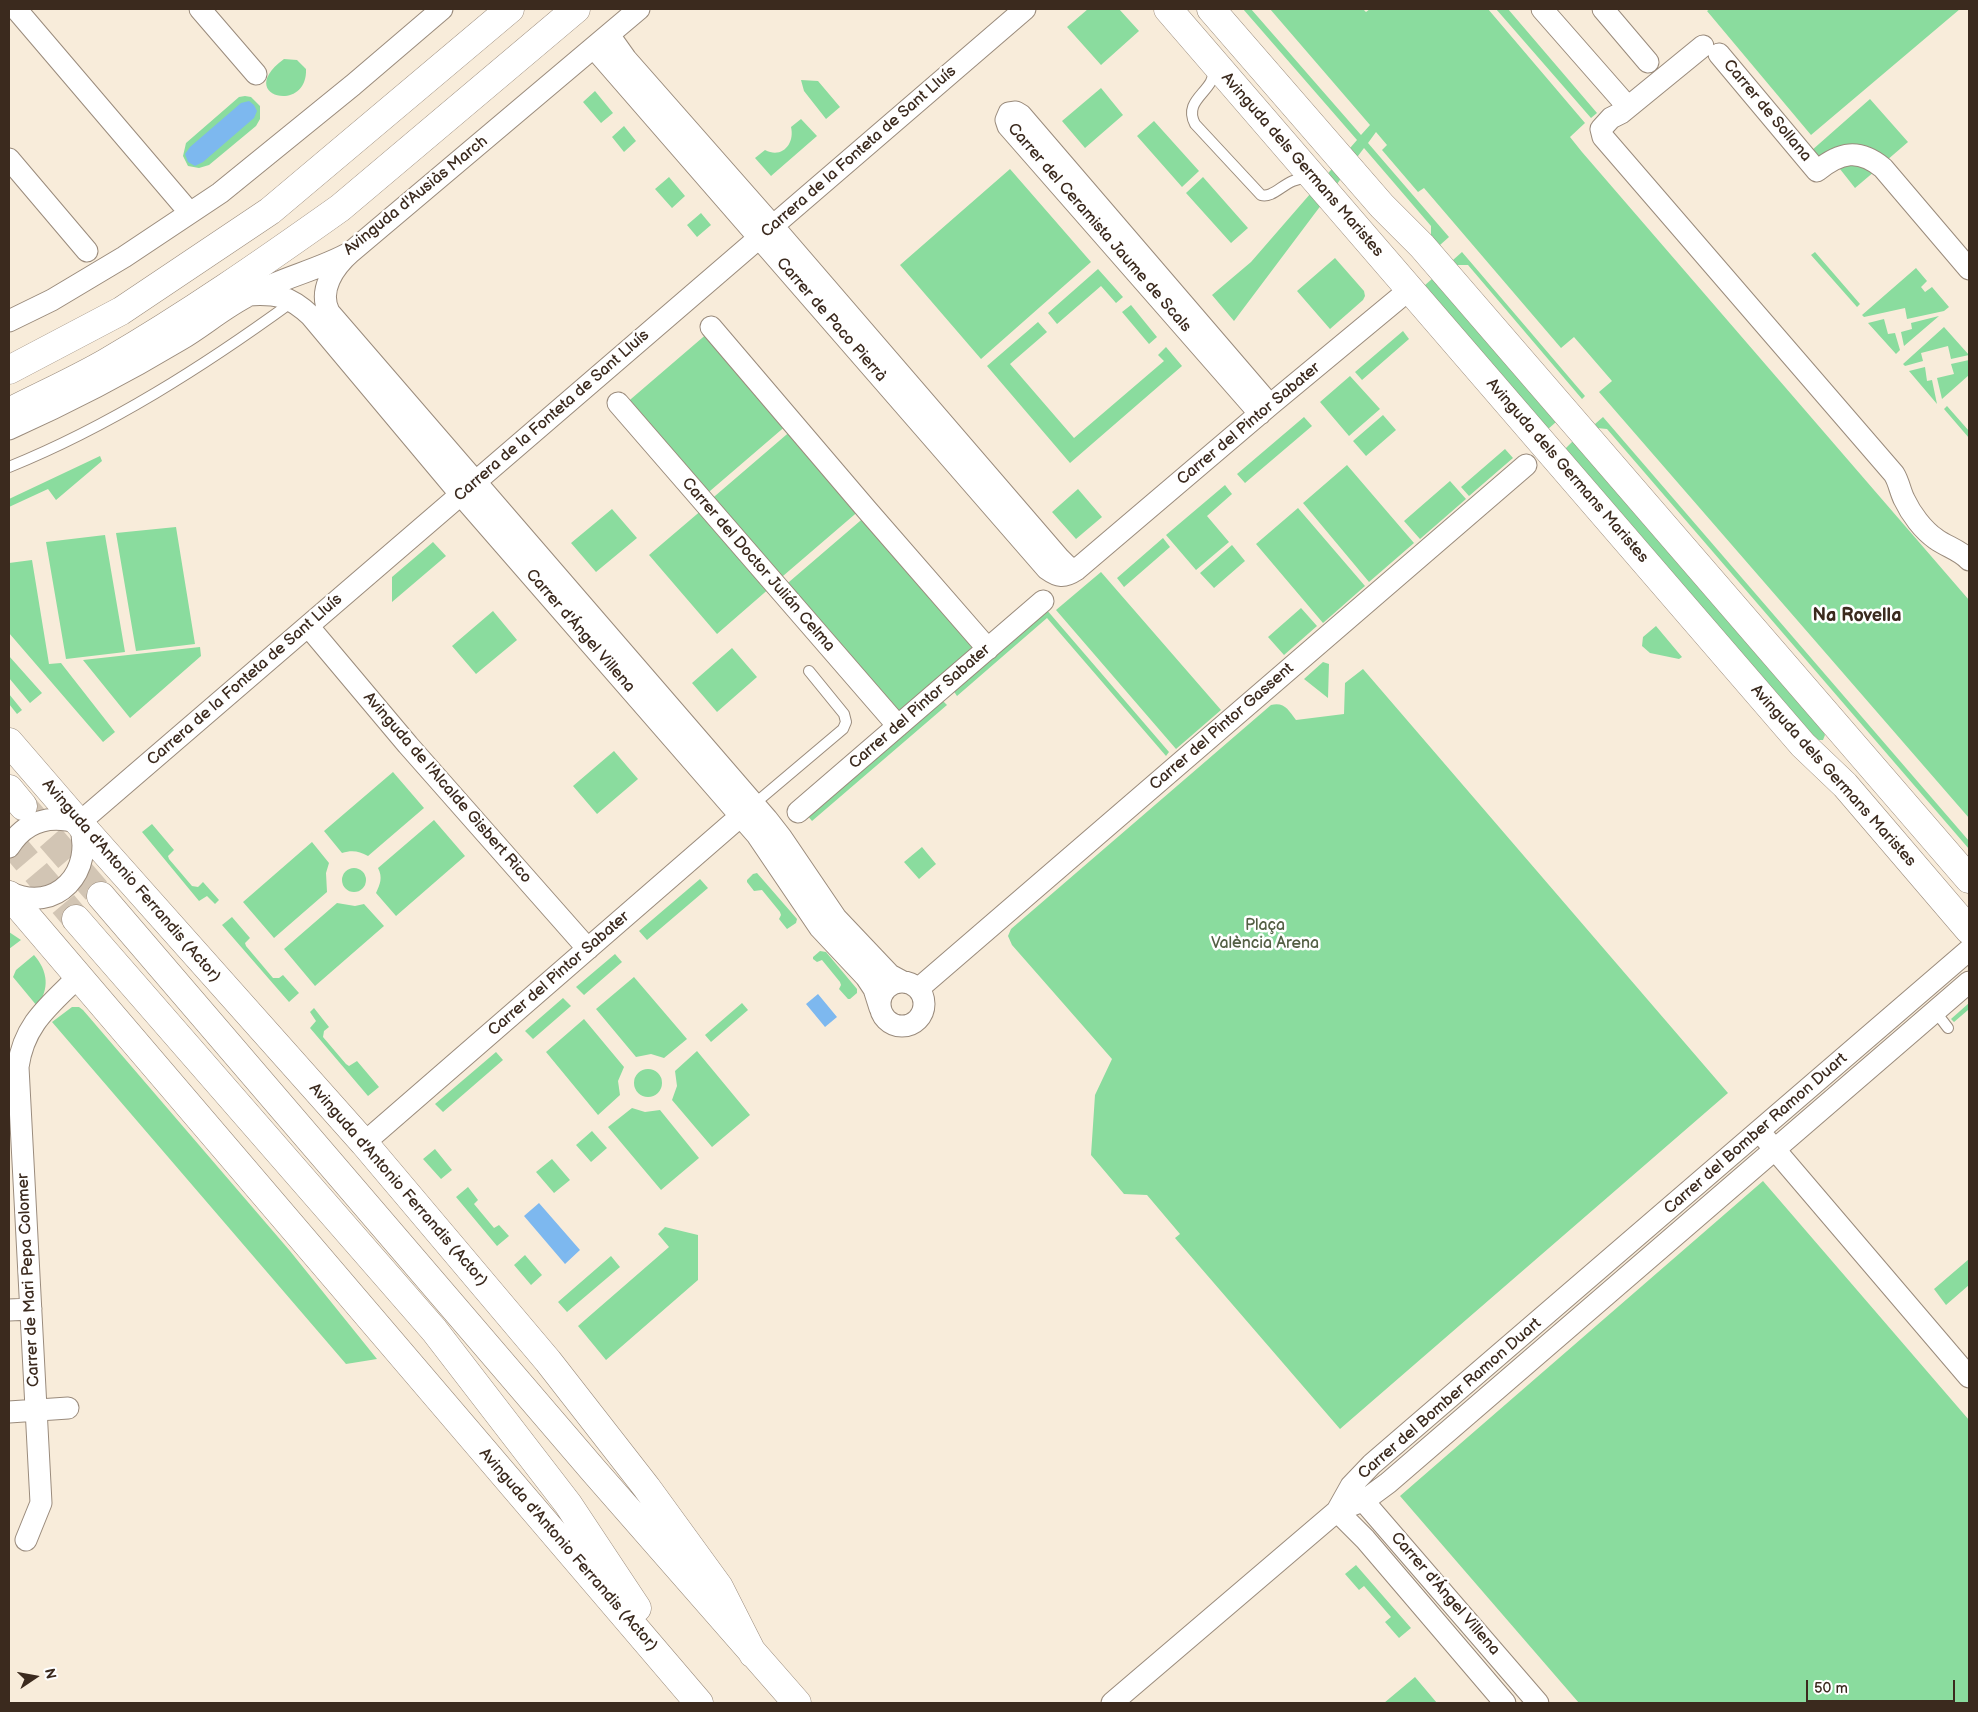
<!DOCTYPE html>
<meta charset="utf-8">
<style>
body{margin:0}
#map{position:relative;width:1978px;height:1712px;overflow:hidden;background:#f8ecda;font-family:"Balsamiq Sans",sans-serif}
canvas{display:block}
.frame{position:absolute;inset:0;border:10px solid #3b2a1e;pointer-events:none}
.north{position:absolute;left:10px;top:1652px;width:50px;height:50px;-webkit-text-stroke:4px #fff;paint-order:stroke;rotate:78deg;font-size:14px;font-weight:700;line-height:20px;text-align:center;color:#3b2a1e}
.north::after{content:'';display:block;margin:auto;width:18px;height:22px;background:#3b2a1e;clip-path:polygon(50% 0,100% 100%,50% 72%,0 100%)}
.scale{position:absolute;left:1806px;top:1680px;width:149px;height:22px;box-sizing:border-box;border:2px solid #3b2a1e;border-top:0;padding-left:6px;font-size:15px;line-height:18px;white-space:nowrap;color:#3b2a1e;-webkit-text-stroke:4px #fff;paint-order:stroke}
</style>
<div id="map">
<canvas width="1978" height="1712"></canvas>
<div class="frame"></div>
<div class="north">N</div>
<div class="scale">50 m</div>
</div>
<script>
const context = document.querySelector('canvas').getContext('2d');
context.lineJoin = 'round';
function paint(path, color) {
  context.fillStyle = color;
  context.fill(path, 'evenodd');
}
function stroke(path, color, width, dash) {
  context.strokeStyle = color;
  context.lineWidth = width;
  context.lineCap = dash ? 'butt' : 'round';
  context.setLineDash(dash || []);
  context.stroke(path);
}
function write(font, color, halo, rows, align = 'center') {
  context.font = font + ' "Balsamiq Sans",sans-serif';
  context.lineWidth = 5;
  context.setLineDash([]);
  context.textBaseline = 'middle';
  context.strokeStyle = halo;
  context.fillStyle = color;
  for (const [text, x, y, turn = 0] of rows) {
    context.save();
    context.translate(x, y);
    context.rotate((+turn || 0) * Math.PI / 180);
    context.textAlign = isNaN(turn) ? turn : align;
    if (halo) context.strokeText(text, 0, 0);
    context.fillText(text, 0, 0);
    context.restore();
  }
}
const green = new Path2D(`
 M1088,9H1119L1139,31L1101,65L1067,27Z
 M1243,9H1251L1361,135L1370,125L1270,9H1363L1366,12L1370,9H1488L1585,123L1570,137L1582,152L1969,600V818L1599,392L1612,381L1574,337L1561,348L1424,188L1418,192L1382,150L1387,145L1376,132L1368,143L1449,237L1440,245L1431,236V226L1364,148L1234,321L1212,295L1251,262L1357,140Z
 M1496,9H1508L1597,113L1591,118Z
 M1710,9H1960L1811,135L1707,11Z
 M284,59L297,60L306,69C308,115 233,96 284,59Z
 M801,80L818,81L840,107L826,119L804,91Z
 M1101,88L1123,115L1085,148L1062,121Z
 M595,91L613,113L601,123L583,102Z
 M245,96L251,97L260,106V119L256,126L209,165L199,168L188,166L183,156L186,143L239,97Z
 M1870,99L1908,142L1886,161L1818,160L1811,151Z
 M801,119L817,136L771,176L755,158L765,150C782,159 795,144 791,127Z
 M1154,121L1199,171L1182,187L1137,136Z
 M624,126L636,141L624,152L612,137Z
 M1844,161L1875,171L1855,188L1836,164Z
 M1010,169L1091,262L981,359L900,265Z
 M669,177L685,196L672,208L655,189Z
 M1203,177L1248,228L1231,243L1186,193Z
 M701,213L711,225L697,237L687,225Z
 M1462,252L1585,396L1582,399L1468,265H1457L1453,260Z
 M1815,252L1860,304L1857,307L1811,255Z
 M1335,258L1364,291L1365,296L1363,300L1330,329L1297,291Z
 M1916,268L1927,281L1921,287L1925,292L1932,287L1949,307L1944,311L1907,319L1905,308L1864,317L1862,315Z
 M1098,269L1123,297L1116,303L1101,286L1057,324L1048,313Z
 M1433,278L1556,422L1547,430L1424,286Z
 M1131,305L1157,337L1149,344L1122,312Z
 M1939,316L1904,346L1901,332L1912,329L1911,323Z
 M1884,319L1888,334L1895,333L1900,350L1896,354L1868,323Z
 M1038,322L1047,332L1010,364L1074,438L1164,361L1158,355L1166,347L1182,366L1070,463L987,366Z
 M1944,327L1969,355L1951,359L1948,346L1921,353L1923,361L1905,366L1903,364Z
 M1403,331L1409,339L1362,380L1355,372Z
 M709,332L788,424L703,497L624,405Z
 M1969,360V375L1942,399L1937,378L1954,374L1951,364Z
 M1925,367L1927,381L1932,380L1937,404L1909,371Z
 M1350,376L1380,409L1349,436L1320,402Z
 M1947,406L1969,431V438L1944,409Z
 M1383,415L1396,430L1366,456L1353,441Z
 M1304,417L1312,426L1245,483L1237,474Z
 M1603,417L1969,841V849L1607,429L1597,428L1595,424Z
 M793,429L861,509L776,582L708,502Z
 M1573,441L1823,731L1825,735L1823,740H1819L1814,738L1565,449Z
 M1505,449L1513,458L1469,496L1461,487Z
 M100,456L102,461L56,500L48,489L9,507V499Z
 M1347,465L1414,543L1369,582L1303,503Z
 M1450,481L1466,499L1420,539L1404,521Z
 M1225,485L1232,494L1207,516L1229,542L1196,570L1166,535Z
 M1078,489L1102,517L1076,539L1052,512Z
 M1298,508L1365,586L1323,623L1256,544Z
 M612,509L637,538L596,572L571,543Z
 M703,509L771,587L717,634L649,555Z
 M867,515L978,643L893,716L782,588Z
 M176,527L195,644L136,651L116,533Z
 M105,535L125,652L66,659L46,542Z
 M1163,538L1170,547L1124,587L1117,578Z
 M433,542L446,556L392,602V577Z
 M1232,545L1245,561L1214,588L1200,573Z
 M32,560L49,664L61,663L115,732L103,742L9,633V563Z
 M1101,572L1221,710L1176,749L1056,610Z
 M1301,608L1317,626L1284,655L1268,637Z
 M1046,609L1169,752L1166,756L1047,618L957,696L953,690Z
 M493,611L517,640L476,674L452,646Z
 M1656,626L1682,657L1679,659L1650,653L1642,646L1643,637Z
 M200,647L201,656L130,718L83,660Z
 M732,648L757,677L717,712L692,683Z
 M9,656L42,693L30,703L9,678Z
 M1323,662L1329,664L1328,698L1304,679Z
 M1363,669L1728,1093L1340,1429L1175,1238L1180,1234L1147,1195L1124,1194L1091,1155L1095,1095L1112,1059L1012,945L1008,936L1011,929L1271,705C1285,702 1288,710 1296,720L1344,714L1345,683Z
 M9,694L22,710L17,714L9,704Z
 M941,699L947,705L812,821L807,815Z
 M614,751L638,779L597,814L573,786Z
 M393,772L424,808L368,856C359,851 352,850 342,853L324,831Z
 M434,820L465,856L396,916L376,893C380,884 383,878 378,868Z
 M152,824L174,850L168,856L169,859L192,886L198,887L203,882L219,900L215,904L207,896L199,901L142,832Z
 M312,842L329,863L326,873L327,892L274,938L243,902Z
 M922,847L936,864L919,879L904,862Z
 M342 880a12 12 0 1 1 24 0a12 12 0 1 1-24 0Z
 M757,873L797,919L796,923L787,929L779,919L781,915L780,912L762,890L754,891L747,882V880L753,874Z
 M700,879L708,888L647,940L639,931Z
 M337,903L355,906L364,904L384,926L315,986L284,949Z
 M232,917L250,938L245,943L246,946L273,978H279L283,975L299,993L289,1002L222,925Z
 M9,932L21,940L9,949Z
 M820,951L826,952L857,989V993L850,999H848L839,989L841,985L840,982L822,960L817,962L813,959V957Z
 M615,954L622,962L584,995L576,987Z
 M34,955C48,971 50,989 37,1006L13,977L16,970Z
 M634,977L687,1039L664,1058L651,1054L636,1057L596,1009Z
 M563,998L571,1006L533,1039L525,1031Z
 M742,1003L748,1010L711,1042L705,1035Z
 M1969,1003V1011L1968,1010L1954,1022L1951,1019Z
 M72,1007H79L83,1010L290,1251L377,1359L346,1364L52,1022Z
 M314,1008L329,1027L324,1031L323,1037L346,1064L349,1066L357,1061L379,1087L368,1096L310,1028L316,1021L310,1012Z
 M584,1019L624,1067L618,1081L620,1095L598,1115L546,1052Z
 M697,1051L750,1115L712,1147L672,1100L677,1086L675,1071Z
 M496,1052L503,1060L443,1112L435,1104Z
 M634 1083a14 14 0 1 1 28 0a14 14 0 1 1-28 0Z
 M632,1108L645,1112L660,1110L699,1158L661,1190L608,1127Z
 M592,1131L607,1148L591,1162L576,1145Z
 M435,1149L452,1170L441,1179L423,1159Z
 M552,1159L570,1180L554,1193L536,1172Z
 M1763,1181L1969,1420V1703H1579L1400,1496Z
 M468,1187L478,1200L474,1204L494,1228L499,1225L509,1236L497,1246L456,1197Z
 M665,1227L698,1235V1280L606,1360L578,1326L669,1247L658,1234Z
 M525,1255L542,1275L531,1285L514,1265Z
 M611,1256L620,1267L567,1312L558,1302Z
 M1969,1259V1285L1946,1305L1934,1289Z
 M1356,1565L1411,1628L1399,1638L1385,1622L1391,1617L1364,1586L1359,1590L1345,1574Z
 M1415,1677L1437,1703H1384Z`);
const water = new Path2D(`
 M249,101L254,105L257,111L254,118L203,162L195,166L188,162L185,154L190,147L241,103Z
 M818,994L837,1017L825,1027L806,1004Z
 M539,1203L580,1250L565,1264L524,1216Z`);
const primaryTunnel = new Path2D(`
 M23,806L101,896
 M9,840L76,919`);
const lane = new Path2D(`
 M1214,69C1215,92 1182,99 1195,124L1261,195C1275,199 1286,177 1308,178
 M9,467C110,426 204,366 292,302
 M753,805L843,729L846,722L844,714L809,671
 M1935,1011L1948,1028`);
const street = new Path2D(`
 M16,9L190,213
 M200,9L256,74
 M1542,9L1628,107
 M1603,9L1648,62
 M609,35L626,59L773,226L1060,559L1067,566L1076,570
 M1703,46L1621,113L1611,118L1601,129L1603,137L1894,474C1899,482 1900,491 1904,499C1911,514 1923,530 1936,539C1947,547 1960,550 1969,560
 M594,48L1047,569C1058,577 1064,578 1076,570L1270,405L1410,289
 M1719,54L1817,171C1840,152 1859,148 1883,168L1969,269
 M9,159L87,251
 M351,252C334,267 318,290 329,312L767,819L781,837L836,918L890,975L903,982
 M248,295C276,293 290,296 311,316L461,495L757,835L820,928L866,977L874,989L880,1008
 M9,321L52,300L124,257L220,193L353,85L442,9
 M711,327L867,510L988,649
 M618,403L898,726
 M1260,414L1008,126L1006,120L1009,113L1016,112L1021,115L1270,405
 M9,429C67,403 125,373 180,340C204,326 225,307 250,295C283,277 319,270 351,252L639,9
 M308,626L408,745L588,949
 M798,812L1043,601
 M79,823L1025,9
 M9,847C25,821 50,814 79,823
 M9,892C56,915 96,871 79,823
 M880 1004a22 22 0 1 1 44 0a22 22 0 1 1-44 0Z
 M918,989L1526,465
 M1765,1138L1969,1377
 M364,1143L751,807
 M9,1310L31,1309
 M9,1412L68,1408
 M1354,1490L1538,1703
 M1337,1511L1351,1486L1372,1464L1969,950
 M1337,1511L1365,1539L1505,1703
 M26,1540L41,1503L18,1067C24,1024 49,1006 78,977
 M1112,1703L1337,1511L1365,1500L1388,1483L1969,982`);
const primary = new Path2D(`
 M1168,9L1803,745L1845,785L1969,930
 M1211,9L1382,206L1422,246L1969,879
 M9,370L121,311L270,211L510,9
 M9,412C42,395 76,380 107,362C188,315 264,262 340,208L576,9
 M9,742L79,823L364,1143L548,1361L647,1488L719,1587L753,1654
 M9,789L23,806
 M9,895L699,1703
 M101,896L594,1471L797,1703
 M76,919L434,1330L568,1504L637,1608`);
const streetNames = [
 ["Carrer de Sollana",1767,111,50],
 ["Carrera de la Fonteta de Sant Lluís",859,152,-41],
 ["Avinguda dels Germans Maristes",1302,165,49],
 ["Avinguda d'Ausiàs March",416,196,-39],
 ["Carrer del Ceramista Jaume de Scals",1099,228,49],
 ["Carrer de Paco Pierrà",831,320,49],
 ["Carrera de la Fonteta de Sant Lluís",552,416,-41],
 ["Carrer del Pintor Sabater",1249,424,-40],
 ["Avinguda dels Germans Maristes",1567,471,49],
 ["Carrer del Doctor Julián Celma",758,565,49],
 ["Carrer d'Ángel Villena",580,631,49],
 ["Carrera de la Fonteta de Sant Lluís",245,680,-41],
 ["Carrer del Pintor Sabater",920,707,-41],
 ["Carrer del Pintor Gassent",1222,727,-41],
 ["Avinguda dels Germans Maristes",1833,776,48],
 ["Avinguda de l'Alcalde Gisbert Rico",447,788,49],
 ["Avinguda d'Antonio Ferrandis (Actor)",131,881,49],
 ["Carrer del Pintor Sabater",559,974,-41],
 ["Carrer del Bomber Ramon Duart",1756,1134,-41],
 ["Avinguda d'Antonio Ferrandis (Actor)",398,1185,49],
 ["Carrer de Mari Pepa Colomer",29,1280,-93],
 ["Carrer del Bomber Ramon Duart",1450,1399,-41],
 ["Avinguda d'Antonio Ferrandis (Actor)",568,1550,49],
 ["Carrer d'Ángel Villena",1445,1594,49]
];
const parkNames = [
 ["Plaça",1265,926],
 ["València Arena",1265,944]
];
const neighbourhoodNames = [
 ["Na Rovella",1857,616]
];
paint(green, '#8adc9e');
paint(water, '#7db8ef');
stroke(primaryTunnel, '#d2c5b4', 28, [28, 14]);
stroke(lane, '#9a8b7c', 12);
stroke(street, '#9a8b7c', 23);
stroke(primary, '#9a8b7c', 29);
stroke(lane, '#fff', 10);
stroke(street, '#fff', 21);
stroke(primary, '#fff', 28);
write('16px', '#3b2a1e', '#fff', streetNames);
write('16px', '#535f44', '#fff', parkNames);
write('bold 18px', '#3b2a1e', '#fff', neighbourhoodNames);
</script>
